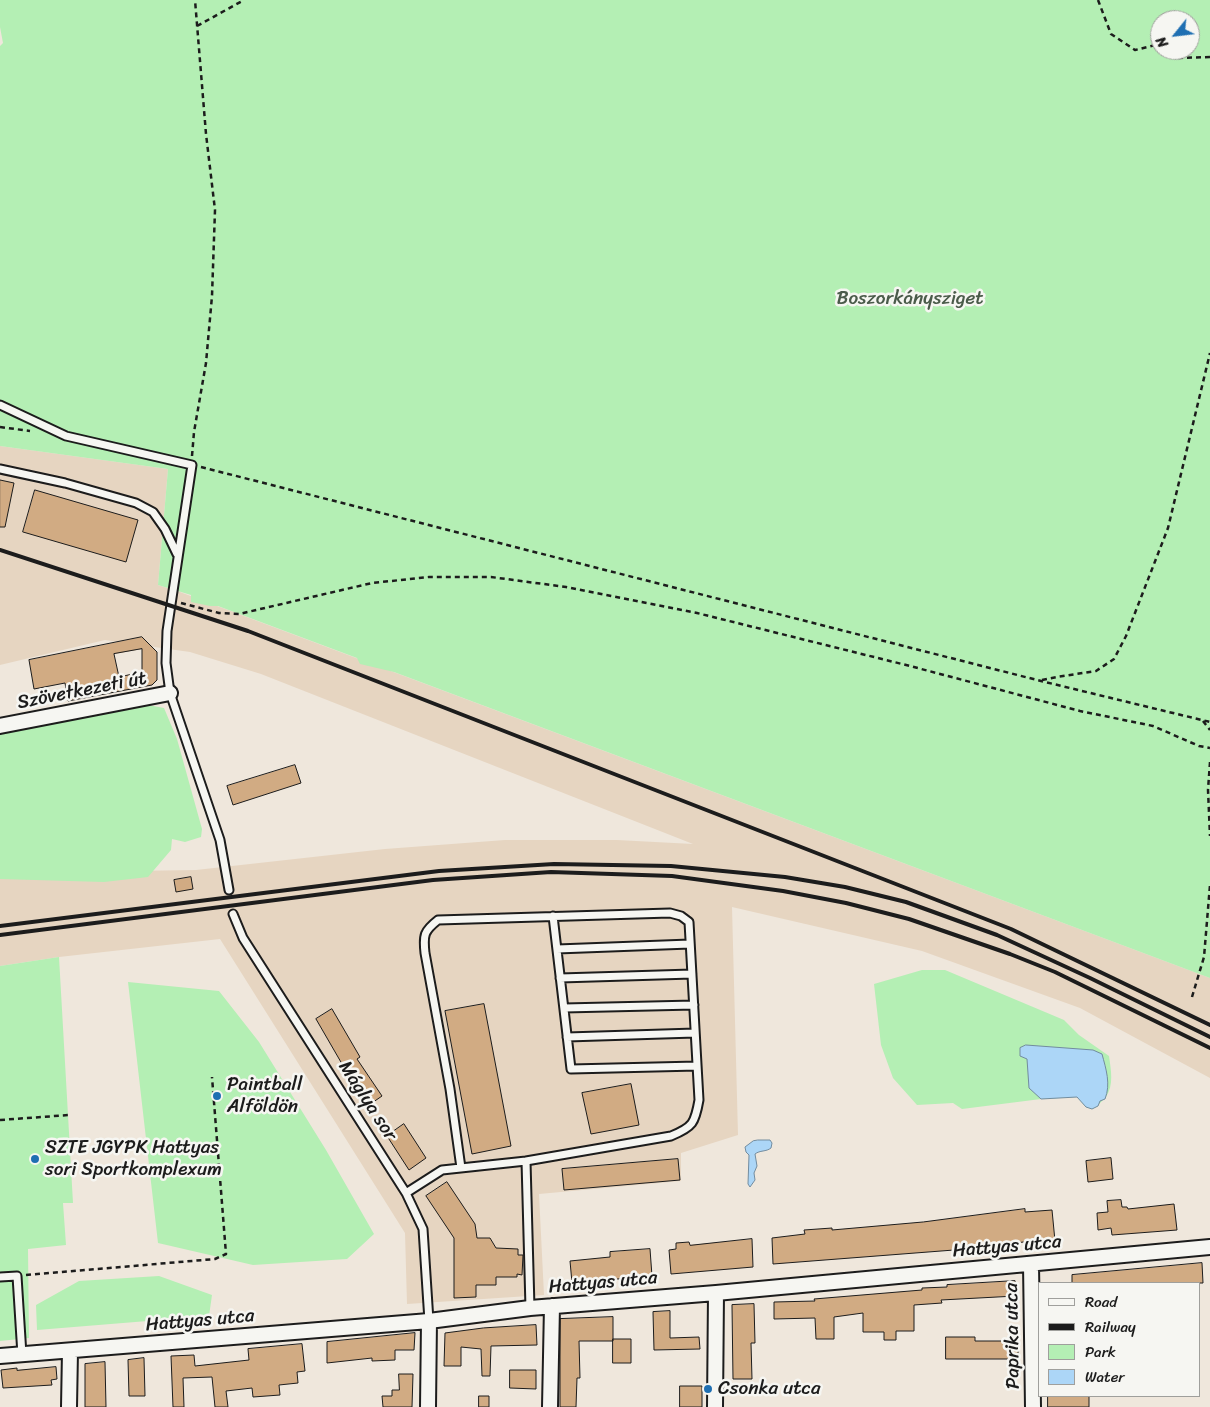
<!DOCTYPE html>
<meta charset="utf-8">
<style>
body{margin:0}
#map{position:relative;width:1210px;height:1407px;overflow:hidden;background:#efe7dc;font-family:Sriracha,sans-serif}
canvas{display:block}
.legend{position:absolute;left:1038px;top:1282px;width:162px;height:115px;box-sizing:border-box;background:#f6f6f2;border:1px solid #9f9f9c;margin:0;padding:6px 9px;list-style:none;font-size:15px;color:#1c1c1c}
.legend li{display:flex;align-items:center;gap:10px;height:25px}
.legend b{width:25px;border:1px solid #9f9f9c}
.north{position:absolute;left:1150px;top:10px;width:50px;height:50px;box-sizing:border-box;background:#f6f6f2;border:1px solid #9f9f9c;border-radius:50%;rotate:241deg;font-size:14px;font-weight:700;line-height:20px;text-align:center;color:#1c1c1c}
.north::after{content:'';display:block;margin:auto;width:18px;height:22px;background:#1f6fb2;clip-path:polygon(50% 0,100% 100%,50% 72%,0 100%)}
</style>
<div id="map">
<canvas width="1210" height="1407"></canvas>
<ul class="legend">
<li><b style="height:6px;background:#f6f6f2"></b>Road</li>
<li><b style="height:6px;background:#1c1c1c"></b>Railway</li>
<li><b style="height:14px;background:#b4efb4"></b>Park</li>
<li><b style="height:14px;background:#acd6f7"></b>Water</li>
</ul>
<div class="north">N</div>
</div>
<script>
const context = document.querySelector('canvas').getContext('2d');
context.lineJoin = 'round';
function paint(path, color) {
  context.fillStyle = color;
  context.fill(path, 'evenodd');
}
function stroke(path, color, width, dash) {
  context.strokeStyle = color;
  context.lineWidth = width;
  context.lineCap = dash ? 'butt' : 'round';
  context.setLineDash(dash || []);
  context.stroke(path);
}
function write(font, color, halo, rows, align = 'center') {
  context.font = font + ' Sriracha,sans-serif';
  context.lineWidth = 5;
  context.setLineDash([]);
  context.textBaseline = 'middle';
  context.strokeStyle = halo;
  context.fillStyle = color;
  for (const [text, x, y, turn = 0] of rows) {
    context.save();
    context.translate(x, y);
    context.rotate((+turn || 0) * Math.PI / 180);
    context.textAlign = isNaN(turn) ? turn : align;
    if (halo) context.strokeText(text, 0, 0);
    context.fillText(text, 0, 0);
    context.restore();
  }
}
const built = new Path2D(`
 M0,446L168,469L158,585L180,592L1210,978V1078L1080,1008L922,951L732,907L738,1135L681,1153V1181L539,1194L544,1295L407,1304L405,1233L220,939L59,957L0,966V873L196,870L385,849L505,840H617L693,844L261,674L190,652L105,640L0,665Z`);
const green = new Path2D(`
 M0,0H1210V978L394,672L360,664L357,658L218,606H210L191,602V595L158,585L168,469L0,446V46L3,43L0,27ZM1160,20H1190V50H1160Z
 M148,705L164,708L177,739L202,829L201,837L185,842L172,839L171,850L148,877L104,882L0,879V734Z
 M59,957L73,1203H63L66,1245L28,1249L29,1338L0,1341V966Z
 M922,970H945L1064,1020L1079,1035L1109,1056C1111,1070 1114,1085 1106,1097C1103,1101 1100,1102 1098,1106L1092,1109L1086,1107L1077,1097L1041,1099L962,1109L953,1103L917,1105L893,1078L881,1045L874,984Z
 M128,982L219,991L259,1042L326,1150L374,1234L347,1259L253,1265L158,1243Z
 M159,1276L212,1295L209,1316L37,1330L36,1305L79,1281Z`);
const water = new Path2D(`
 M1026,1045L1093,1050L1102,1054C1106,1069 1111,1084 1105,1099L1100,1101L1098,1106L1092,1109L1086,1107L1077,1097L1041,1099L1029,1088L1027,1059L1020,1056V1048Z
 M758,1140H770L772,1143L771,1148C766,1152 760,1150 755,1154L757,1166L754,1173L755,1180L750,1187L748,1184L749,1155L746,1152L745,1147L753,1141Z`);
const building = new Path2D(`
 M0,480L14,483L5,527H0Z
 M35,490L138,520L126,562L23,532Z
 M142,637L157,652V680L152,685L68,701L65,683L34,689L29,660ZM142,649V672L119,677L114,654Z
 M295,765L301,783L233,805L227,786Z
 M191,877L193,889L176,892L174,880Z
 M484,1004L511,1146L472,1154L445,1011Z
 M332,1009L360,1057L357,1059L382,1096L369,1105L349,1076L316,1019Z
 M631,1084L639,1125L591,1134L582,1093Z
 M404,1124L426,1158L409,1170L387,1136Z
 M1111,1158L1113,1179L1088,1182L1086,1161Z
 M678,1159L680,1180L564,1190L562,1169Z
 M447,1182L475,1224L477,1238H490L496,1248L518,1249V1255H523L522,1275L517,1274V1277H496V1285H476V1297L454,1298V1238L426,1196Z
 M1121,1200L1122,1207H1127L1128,1209L1174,1204L1177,1230L1112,1235L1111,1228L1098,1230L1097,1213L1108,1212L1107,1201Z
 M1025,1209V1212L1052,1210L1055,1241L1041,1242V1240L954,1250L773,1264L772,1238L805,1234L804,1230L832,1228V1230L923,1222Z
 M752,1239L753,1267L671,1274L669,1250L676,1249V1243L689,1242L690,1245Z
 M650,1249L652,1276L572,1283L570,1261L610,1257V1252Z
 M1202,1263L1203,1283H1072V1275Z
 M1015,1281L1016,1296L941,1300L942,1303L914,1305V1331H896V1340H884V1332H863V1313L834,1317V1339H816L815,1318L774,1319V1302L815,1301L814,1299L922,1290V1288L947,1287V1285Z
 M754,1304L755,1343H751L752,1379H733L732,1305Z
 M670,1311V1338L699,1337L700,1349L654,1350L653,1312Z
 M613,1317V1341H579L580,1378H577L576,1407H560V1319Z
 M536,1325L537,1345L491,1346L490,1376H482L481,1349L461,1347V1366H444L445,1333L483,1328Z
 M415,1333L414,1350H395V1360L372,1361V1358L327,1363V1342Z
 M946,1337H975V1341H1018V1359H946Z
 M613,1339H631V1363H613Z
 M302,1344L305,1371L297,1372L298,1383L279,1385L280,1395L253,1397L252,1388L226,1391L228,1407H215L212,1377L183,1378L184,1407H173L171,1356L194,1355L195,1366L249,1360L248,1349Z
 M144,1358L145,1396H129L128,1360Z
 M105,1362L106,1407H85V1364Z
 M56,1367L57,1379L51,1380L52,1385L3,1388L1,1370L17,1368V1370Z
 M510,1370H536V1389L510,1388Z
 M399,1374H413L412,1407H383L382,1396H392V1390H399Z
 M680,1386H702V1407H680Z
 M479,1396H489V1407H479Z
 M1048,1396H1089V1407H1048Z`);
const path = new Path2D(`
 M1098,0L1111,34L1135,50L1160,44
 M197,26L244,0
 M1173,50L1179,58L1210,57
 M0,427L30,431
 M192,456L194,432L206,363L212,296L215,210L206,134L195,0
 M201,467L1041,681L1210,722
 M181,603L219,613L239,614L372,583L429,577H491L566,587L697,613L910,666L1080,711L1153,726L1199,746L1210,748
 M1042,680L1057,677L1096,671L1114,659L1126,636L1168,528L1210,353
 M1203,721L1210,730
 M1210,762L1208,790L1210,836
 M1192,997L1204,957L1210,885
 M0,1120L69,1115
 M26,1275L215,1259L226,1254L212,1077`);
const service = new Path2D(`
 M0,405L66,436L192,465L167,631L166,663L170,693L220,840L229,890
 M0,469L65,483L136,503L153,512L165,529L177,554
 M233,914L243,938L406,1193L423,1229L429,1321
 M553,916L571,1069L697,1066
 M557,949L690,944
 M560,978L692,974
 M564,1008L694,1005
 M567,1037L695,1033
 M461,1168L450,1089L425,953C423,935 424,931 438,920L670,913L681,916L689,922L699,1100C695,1123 693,1127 671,1136L526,1161L530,1308
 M406,1193L442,1170L526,1161
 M0,1277L17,1276L22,1355`);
const minor = new Path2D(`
 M0,726L170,693
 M1031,1264L1033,1407
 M0,1356L429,1321L530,1308L716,1293L1210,1247
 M69,1407L70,1351
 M428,1407L429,1321
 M550,1407L552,1306
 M715,1407L716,1293`);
const rail = new Path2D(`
 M0,550L248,631L1011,929L1210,1025
 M0,926L439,871L554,864L671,866L785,877L845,887L906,902L997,935L1090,978L1210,1037
 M0,935L433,880L551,872L672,876L783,891L846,903L909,919L1010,954L1055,972L1210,1048`);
const markers = [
 [217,1096,5,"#1f6fb2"],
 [35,1159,5,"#1f6fb2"],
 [708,1389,5,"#1f6fb2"]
];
const parkNames = [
 ["Boszorkánysziget",910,299]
];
const streetNames = [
 ["Szövetkezeti út",82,691,-11],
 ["Máglya sor",367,1101,57],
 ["Hattyas utca",1007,1247,-5],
 ["Hattyas utca",603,1283,-5],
 ["Hattyas utca",200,1321,-5],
 ["Paprika utca",1013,1336,-91]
];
const poiNames = [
 ["Paintball",227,1085],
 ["Alföldön",227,1107],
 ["SZTE JGYPK Hattyas",45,1148],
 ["sori Sportkomplexum",45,1170],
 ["Csonka utca",718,1389]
];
paint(built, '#e6d5c1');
paint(green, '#b4efb4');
paint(water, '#acd6f7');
stroke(water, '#728c9f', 1);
paint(building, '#d1ab83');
stroke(building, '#1c1c1c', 1);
stroke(service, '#1c1c1c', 11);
stroke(minor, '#1c1c1c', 18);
stroke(path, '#1c1c1c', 2.5, [5, 4]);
stroke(service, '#f6f6f2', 7);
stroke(minor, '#f6f6f2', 14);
stroke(rail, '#1c1c1c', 4);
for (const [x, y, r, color] of markers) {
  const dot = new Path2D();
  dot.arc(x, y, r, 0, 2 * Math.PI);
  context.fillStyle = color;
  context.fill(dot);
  stroke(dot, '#f6f6f2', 2);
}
write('19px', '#4a5b4a', '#f6f6f2', parkNames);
write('19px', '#1c1c1c', '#f6f6f2', streetNames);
write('19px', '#1c1c1c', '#f6f6f2', poiNames, 'left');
</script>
